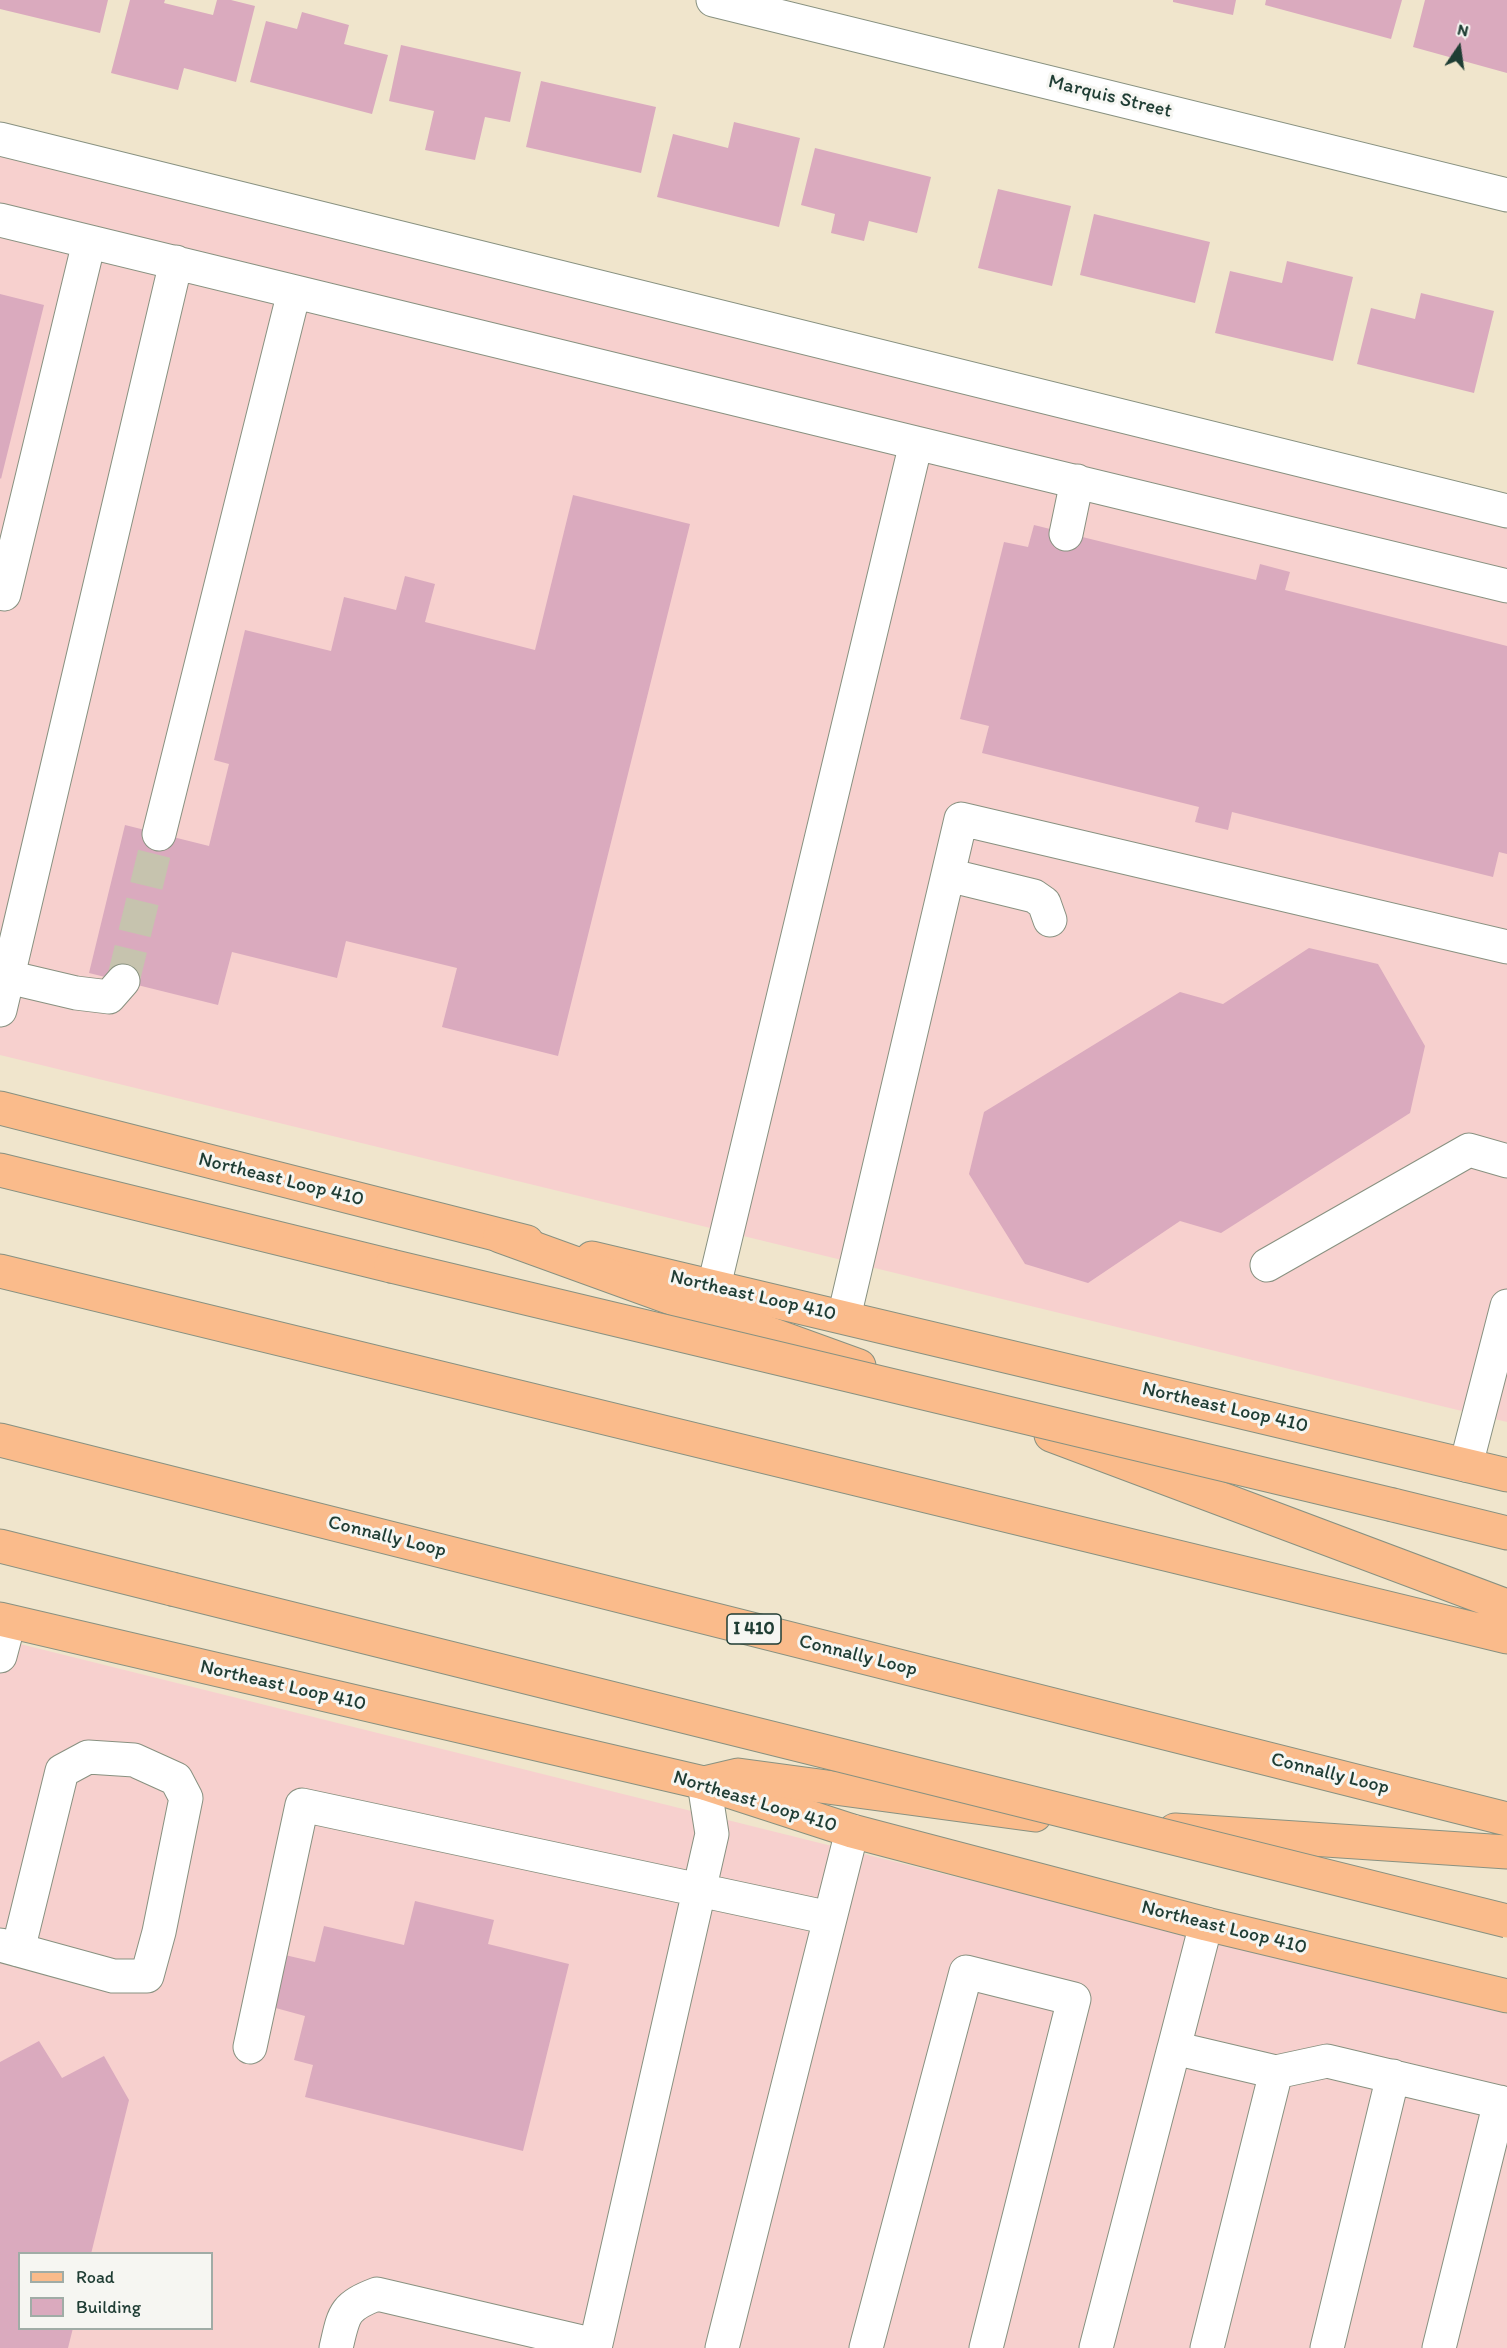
<!DOCTYPE html>
<style>
body{margin:0}
#map{position:relative;width:1507px;height:2348px;overflow:hidden;background:#f0e5cc;font-family:Itim,sans-serif}
canvas{display:block}
.legend{position:absolute;left:18px;top:2252px;width:195px;height:78px;box-sizing:border-box;background:#f6f6f2;border:2px solid #a0aca6;margin:0;padding:8px 10px;list-style:none;font-size:18px;color:#1f3d34}
.legend li{display:flex;align-items:center;gap:12px;height:30px}
.legend b{width:30px;border:2px solid #a0aca6}
.north{position:absolute;left:1429px;top:18px;width:60px;height:60px;-webkit-text-stroke:4px #f6f6f2;paint-order:stroke;rotate:13deg;font-size:16px;font-weight:700;line-height:24px;text-align:center;color:#1f3d34}
.north::after{content:'';display:block;margin:auto;width:21px;height:27px;background:#1f3d34;clip-path:polygon(50% 0,100% 100%,50% 72%,0 100%)}
</style>
<div id="map">
<canvas width="1507" height="2348"></canvas>
<ul class="legend">
<li><b style="height:8px;background:#fabb8b"></b>Road</li>
<li><b style="height:16px;background:#daaabe"></b>Building</li>
</ul>
<div class="north">N</div>
</div>
<script>
const context = document.querySelector('canvas').getContext('2d');
context.lineJoin = 'round';
function paint(path, color) {
  context.fillStyle = color;
  context.fill(path, 'evenodd');
}
function stroke(path, color, width, dash) {
  context.strokeStyle = color;
  context.lineWidth = width;
  context.lineCap = dash ? 'butt' : 'round';
  context.setLineDash(dash || []);
  context.stroke(path);
}
function write(font, color, halo, rows, align = 'center') {
  context.font = font + ' Itim,sans-serif';
  context.lineWidth = 6;
  context.setLineDash([]);
  context.textBaseline = 'middle';
  context.strokeStyle = halo;
  context.fillStyle = color;
  for (const [text, x, y, turn = 0] of rows) {
    context.save();
    context.translate(x, y);
    context.rotate((+turn || 0) * Math.PI / 180);
    context.textAlign = isNaN(turn) ? turn : align;
    if (halo) context.strokeText(text, 0, 0);
    context.fillText(text, 0, 0);
    context.restore();
  }
}
const built = new Path2D(`
 M0,156L1507,527V1422L0,1055Z
 M0,1639L1507,2014V2348H0ZM20,2254H212V2328H20Z`);
const building = new Path2D(`
 M0,0H108L100,33L0,9Z
 M130,0H165L164,3L213,15L217,0H231L255,6L236,82L184,68L178,90L111,73Z
 M1173,0H1236L1233,15L1173,2Z
 M1266,0H1402L1391,39L1265,5Z
 M1425,0H1507V73L1413,47Z
 M302,12L349,25L344,44L388,55L372,114L250,82L266,21L297,29Z
 M401,45L521,72L510,122L485,117L475,160L425,150L434,111L389,101Z
 M541,81L656,107L641,173L526,147Z
 M734,122L800,138L779,227L657,197L673,134L728,148Z
 M815,148L931,177L917,233L869,221L864,241L831,233L835,214L801,205Z
 M998,189L1071,206L1052,286L978,268Z
 M1094,214L1210,242L1195,303L1080,275Z
 M1287,261L1353,277L1333,361L1215,333L1230,271L1282,283Z
 M1421,293L1494,311L1474,393L1357,364L1371,308L1415,319Z
 M0,294L44,305L1,479L0,478Z
 M573,495L690,524L558,1056L442,1027L457,968L346,941L337,978L232,952L218,1005L89,973L125,825L209,846L229,764L214,760L245,630L331,651L344,597L396,610L405,576L435,584L425,622L535,650Z
 M1034,525L1256,580L1260,564L1290,572L1285,590L1507,646V854L1499,852L1493,877L1232,812L1228,830L1195,822L1199,807L982,753L989,726L960,719L1004,542L1028,547Z
 M1309,948L1378,964L1425,1046L1410,1113L1221,1233L1180,1221L1088,1283L1025,1264L969,1174L984,1112L1180,992L1223,1004Z
 M415,1901L494,1920L488,1944L569,1964L523,2151L305,2097L313,2065L294,2060L305,2016L272,2007L285,1955L315,1962L324,1926L404,1945Z
 M39,2041L62,2078L104,2056L129,2100L91,2254H20V2328H73L68,2348H0V2062Z`);
const minorTunnel = new Path2D(`
 M123,981L159,834`);
const minor = new Path2D(`
 M713,0L1507,195
 M0,139L1507,511
 M0,220L916,443L714,1286
 M916,443L1507,586
 M1066,534L1077,481
 M0,593L4,594L89,242
 M159,834L294,292
 M948,875L1034,896L1044,903L1050,920
 M8,977L76,993L109,997L123,981
 M0,1010L176,262
 M1267,1265L1469,1150L1507,1161
 M844,1317L961,819L1507,947
 M1466,1465L1507,1306
 M0,1656L9,1622
 M1206,1924L1174,2048L1276,2072L1327,2061L1507,2104
 M0,1945L113,1976H147L159,1932L186,1798L176,1779L134,1760L88,1757L62,1771L18,1950
 M250,2047L302,1805L830,1918
 M336,2348C344,2314 343,2307 377,2294L595,2345
 M595,2348L712,1834L704,1783
 M722,2348L852,1831
 M866,2348L966,1972L1074,1999L986,2348
 M1096,2348L1174,2048
 M1207,2348L1276,2072
 M1327,2348L1393,2076
 M1439,2348L1500,2102`);
const major = new Path2D(`
 M0,1108L527,1242
 M592,1258L1507,1475
 M0,1619L704,1783L852,1831L1206,1924L1507,1996`);
const highway = new Path2D(`
 M0,1170L391,1266
 M500,1236L859,1366
 M0,1271L1507,1637
 M1051,1435L1507,1606
 M0,1440L1507,1819
 M1393,1505L1507,1533
 M0,1546L172,1589
 M704,1783L738,1775L1035,1815
 M1175,1830L1507,1852`);
const highwayBridge = new Path2D(`
 M391,1266L1393,1505
 M172,1589L1507,1921`);
const shields = [
 [754,1629,54]
];
const shieldNames = [
 ["I 410",754,1629]
];
const streetNames = [
 ["Marquis Street",1110,97,14],
 ["Northeast Loop 410",281,1180,14],
 ["Northeast Loop 410",753,1296,13],
 ["Northeast Loop 410",1225,1408,13],
 ["Connally Loop",387,1537,14],
 ["Connally Loop",858,1656,14],
 ["Northeast Loop 410",283,1686,13],
 ["Connally Loop",1330,1774,14],
 ["Northeast Loop 410",755,1802,17],
 ["Northeast Loop 410",1224,1928,14]
];
paint(built, '#f7d0ce');
paint(building, '#daaabe');
stroke(minorTunnel, '#c6c3ae', 33, [33, 16]);
stroke(minor, '#889180', 35);
stroke(major, '#889180', 35);
stroke(highway, '#889180', 35);
stroke(minor, '#fff', 33);
stroke(major, '#fabb8b', 33);
stroke(highway, '#fabb8b', 33);
stroke(highwayBridge, '#889180', 35, []);
stroke(highwayBridge, '#fabb8b', 33);
for (const [x, y, w] of shields) {
  const box = new Path2D();
  box.roundRect(x - w / 2, y - 15, w, 30, 4.5);
  context.fillStyle = '#f6f6f2';
  context.fill(box);
  stroke(box, '#1f3d34', 1.5);
}
write('bold 18px', '#1f3d34', null, shieldNames);
write('20px', '#1f3d34', '#f6f6f2', streetNames);
</script>
